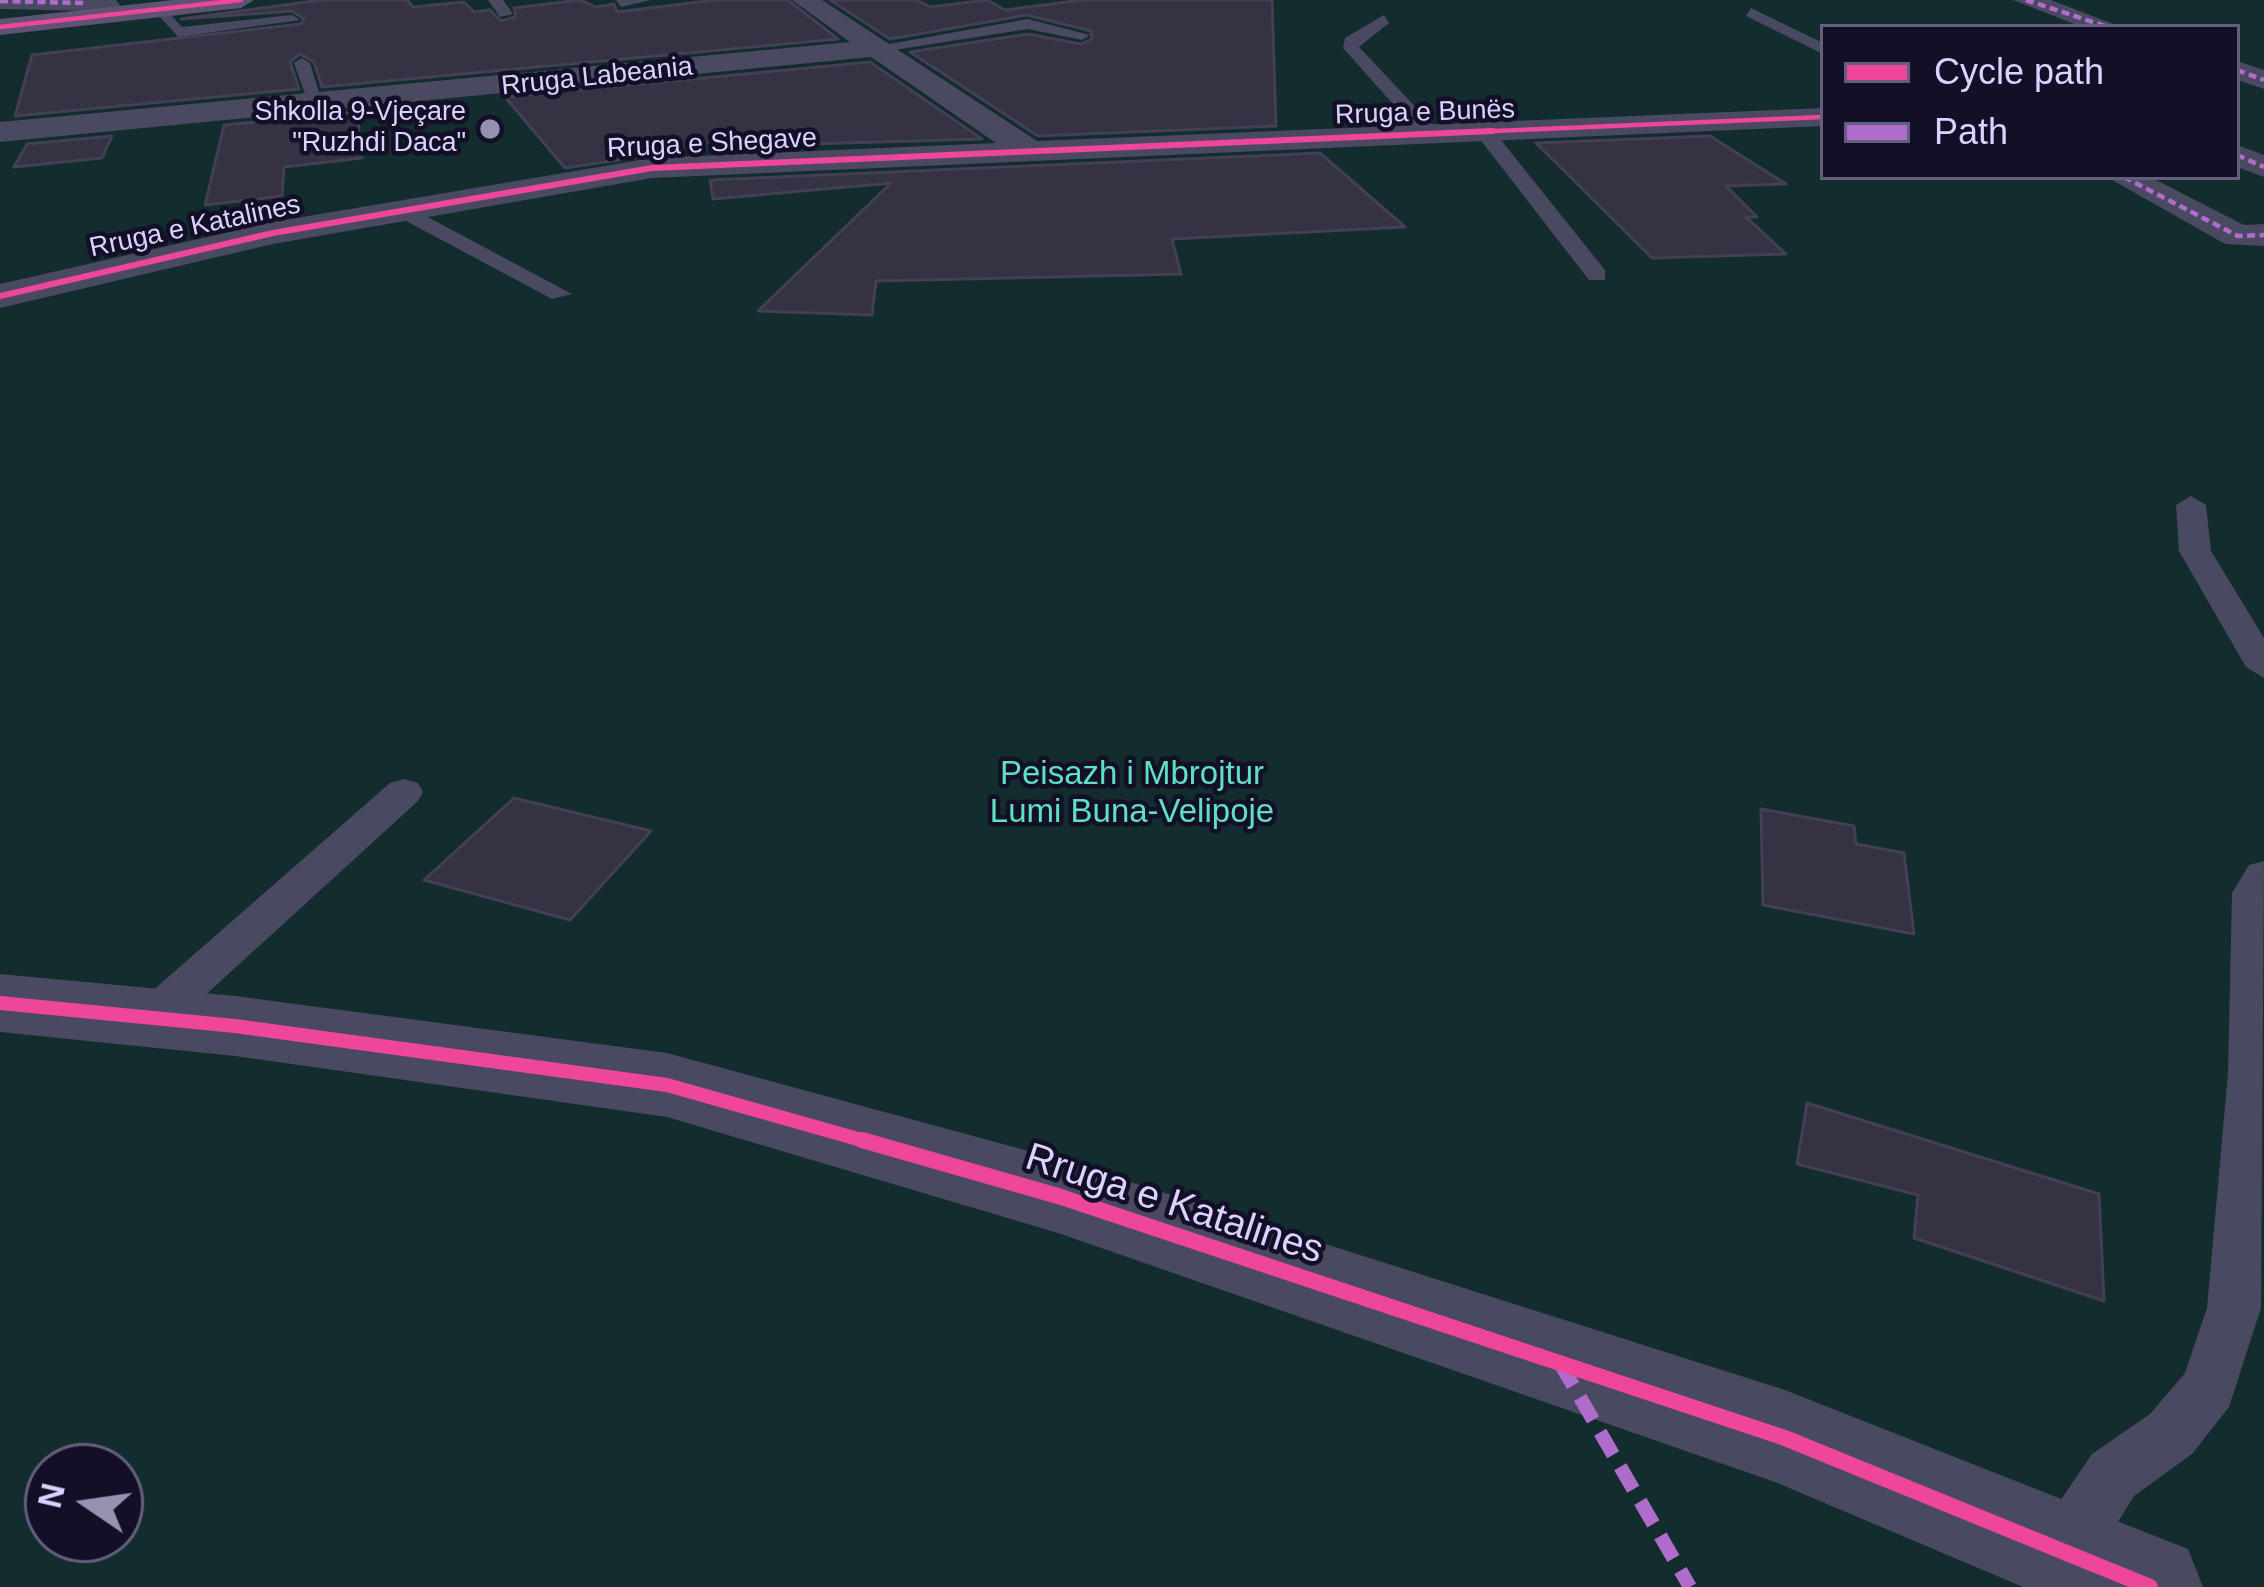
<!DOCTYPE html>
<meta charset="utf-8">
<style>
body{margin:0}
#map{position:relative;width:2264px;height:1587px;overflow:hidden;background:#161421;font-family:Arial,sans-serif}
canvas{display:block}
.legend{position:absolute;left:1820px;top:24px;width:420px;height:156px;box-sizing:border-box;background:#130f26;border:3px solid #625e7d;margin:0;padding:15px 21px;list-style:none;font-size:36px;color:#d9d4ff}
.legend li{display:flex;align-items:center;gap:24px;height:60px}
.legend b{width:60px;border:3px solid #625e7d}
.north{position:absolute;left:24px;top:1443px;width:120px;height:120px;box-sizing:border-box;background:#130f26;border:3px solid #625e7d;border-radius:50%;rotate:283deg;font-size:33px;font-weight:700;line-height:48px;text-align:center;color:#d9d4ff}
.north::after{content:'';display:block;margin:auto;width:42px;height:54px;background:#9591b1;clip-path:polygon(50% 0,100% 100%,50% 72%,0 100%)}
</style>
<div id="map">
<canvas width="2264" height="1587"></canvas>
<ul class="legend">
<li><b style="height:15px;background:#ed469a"></b>Cycle path</li>
<li><b style="height:15px;background:#b06ccc"></b>Path</li>
</ul>
<div class="north">N</div>
</div>
<script>
const context = document.querySelector('canvas').getContext('2d');
context.lineJoin = 'round';
function paint(path, color) {
  context.fillStyle = color;
  context.fill(path, 'evenodd');
}
function stroke(path, color, width, dash) {
  context.strokeStyle = color;
  context.lineWidth = width;
  context.lineCap = dash ? 'butt' : 'round';
  context.setLineDash(dash || []);
  context.stroke(path);
}
function write(font, color, halo, rows, align = 'center') {
  context.font = font + ' Arial,sans-serif';
  context.lineWidth = 9;
  context.setLineDash([]);
  context.textBaseline = 'middle';
  context.strokeStyle = halo;
  context.fillStyle = color;
  for (const [text, x, y, turn = 0] of rows) {
    context.save();
    context.translate(x, y);
    context.rotate((+turn || 0) * Math.PI / 180);
    context.textAlign = isNaN(turn) ? turn : align;
    if (halo) context.strokeText(text, 0, 0);
    context.fillText(text, 0, 0);
    context.restore();
  }
}
const green = new Path2D(`
 M0,0H2264V1587H0ZM1823,27H2237V177H1823ZM48,1467H120V1539H48Z`);
const building = new Path2D(`
 M321,0H407L413,7L464,2L474,12L490,10L501,21L516,17L514,8L580,0L596,7L614,4L617,12L715,0H788L838,39L322,87L314,62L300,54L290,62L299,89L15,116L32,55L301,24L304,19L292,11L181,19Z
 M830,0H916L931,7L987,0L1005,10L1082,0H1272L1276,126L1038,136L910,52L1028,34L1081,44L1092,39L1091,31L1027,15L890,39Z
 M870,62L982,139L705,147L565,168L505,97Z
 M357,112L362,158L284,167L282,196L205,205L224,125Z
 M112,136L102,158L14,167L27,144Z
 M1710,136L1786,184L1726,186L1757,217H1746L1786,254L1652,258L1536,143Z
 M1320,153L1405,227L1172,239L1181,274L876,281L872,315L758,311L891,183L713,199L710,180Z
 M514,798L651,831L570,920L424,880Z
 M1761,809L1854,826L1856,844L1904,853L1914,934L1763,905Z
 M1807,1103L2099,1194L2104,1301L1914,1238L1918,1195L1797,1164Z`);
const lane = new Path2D(`
 M488,0H503L513,14L500,17Z
 M616,0H651L621,7Z
 M161,4L182,27L292,15L300,20L178,37L153,9Z
 M1751,8L1823,43V54L1746,16Z
 M1384,15L1389,23L1359,47L1440,133V141H1426L1343,48L1345,38Z
 M1028,19L1090,35L1082,40L1028,29L875,53L867,48Z
 M302,58L310,63L324,109L309,105L294,63Z
 M1479,130H1493L1605,270V280H1589L1479,138Z
 M393,206H407L572,294L552,299L393,214Z
 M2191,496L2206,505L2211,551L2264,638V678L2246,667L2179,551L2176,505Z
 M404,779L418,783L423,792L418,801L167,1030L151,1035L135,1030L128,1018L135,1006L390,783Z
 M2264,861L2261,1308L2229,1407L2192,1454L2134,1496L2113,1530L2114,1559L2105,1581L2091,1587L2061,1581L2052,1559L2051,1523L2060,1501L2092,1454L2150,1414L2185,1373L2207,1308L2228,1073L2232,893L2249,865Z`);
const street = new Path2D(`
 M0,0H116L127,14L114,22L95,11L0,9Z
 M792,0H822L1037,141L1823,108V126L652,178L273,244L0,308V284L273,222L652,158L996,143L871,57L0,142V122L850,42Z
 M2013,0H2051L2121,27H2082Z
 M2237,61L2264,70V89L2237,80Z
 M2237,145L2264,155V177L2237,167Z
 M2107,177H2150L2244,225L2264,224V246L2225,244Z
 M0,974L235,996L667,1053L1058,1159L1785,1390L2188,1549L2203,1587H2023L1775,1482L1058,1233L667,1117L235,1056L0,1032Z`);
const primary = new Path2D(`
 M173,0H254L241,8L0,35V19Z`);
const quietFar1 = new Path2D(`
 M2026,0L2108,27
 M0,1L84,3
 M2237,70L2264,80
 M2237,155L2264,167
 M2124,177L2238,236L2264,235`);
const quiet = new Path2D(`
 M1560,1363L1690,1587`);
const cyclewayFar3 = new Path2D(`
 M0,27L241,0
 M1424,134L1823,117`);
const cyclewayFar2 = new Path2D(`
 M0,296L273,233L652,168L1493,131`);
const cyclewayFar1 = new Path2D(`
 M0,1003L235,1026L667,1085L872,1143`);
const cycleway = new Path2D(`
 M862,1140L1058,1196L1785,1438L2150,1587`);
const markers = [
 [490,129,12,"#9591b1"]
];
const farStreetnames = [
 ["Rruga Labeania",597,77,-6],
 ["Rruga e Bunës",1425,113,-2],
 ["Rruga e Shegave",712,144,-3],
 ["Rruga e Katalines",195,227,-12]
];
const farPoinames = [
 ["Shkolla 9-Vjeçare",466,113],
 ["\"Ruzhdi Daca\"",466,144]
];
const parkNames = [
 ["Peisazh i Mbrojtur",1132,775],
 ["Lumi Buna-Velipoje",1132,813]
];
const nearStreetnames = [
 ["Rruga e Katalines",1174,1205,18]
];
paint(green, '#132c2d');
paint(building, '#343243');
stroke(building, '#433f54', 3);
paint(lane, '#4a4962');
paint(street, '#4a4962');
paint(primary, '#5e5373');
stroke(quietFar1, '#b06ccc', 4.5, [8, 4.5]);
stroke(quiet, '#b06ccc', 14, [26, 14]);
stroke(cyclewayFar3, '#ed469a', 4.5);
stroke(cyclewayFar2, '#ed469a', 6);
stroke(cyclewayFar1, '#ed469a', 14);
stroke(cycleway, '#ed469a', 16);
for (const [x, y, r, color] of markers) {
  const dot = new Path2D();
  dot.arc(x, y, r, 0, 2 * Math.PI);
  context.fillStyle = color;
  context.fill(dot);
  stroke(dot, '#130f26', 4.5);
}
write('27px', '#d9d4ff', '#130f26', farStreetnames);
write('27px', '#d9d4ff', '#130f26', farPoinames, 'right');
write('33px', '#5fe0c0', '#130f26', parkNames);
write('39px', '#d9d4ff', '#130f26', nearStreetnames);
</script>
